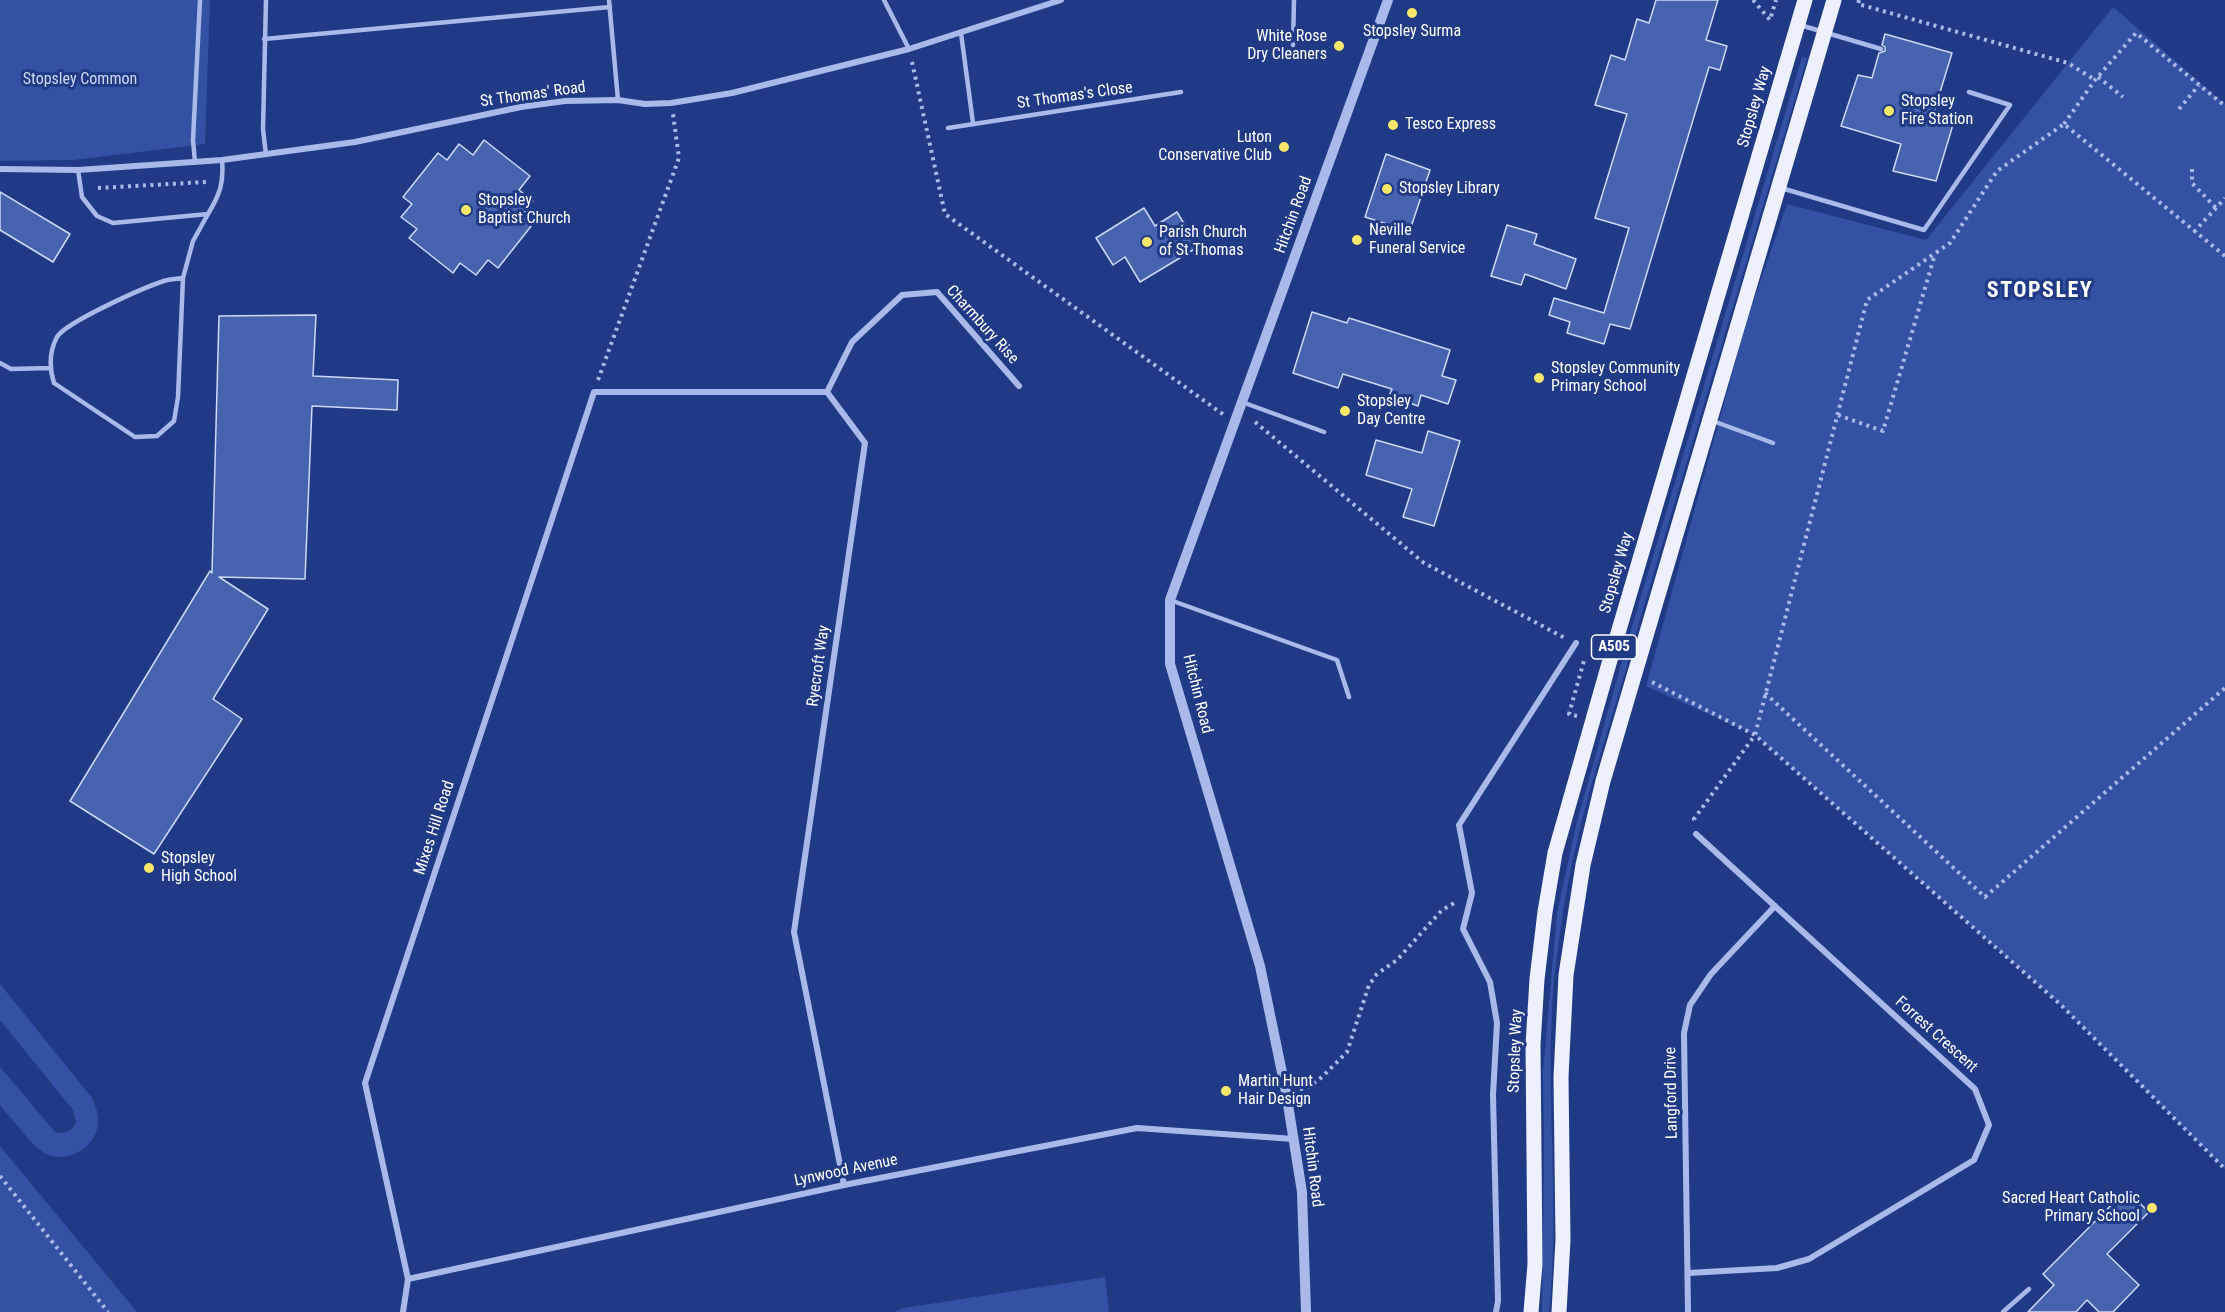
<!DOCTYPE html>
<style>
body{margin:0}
canvas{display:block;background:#203a86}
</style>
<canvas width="2225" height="1312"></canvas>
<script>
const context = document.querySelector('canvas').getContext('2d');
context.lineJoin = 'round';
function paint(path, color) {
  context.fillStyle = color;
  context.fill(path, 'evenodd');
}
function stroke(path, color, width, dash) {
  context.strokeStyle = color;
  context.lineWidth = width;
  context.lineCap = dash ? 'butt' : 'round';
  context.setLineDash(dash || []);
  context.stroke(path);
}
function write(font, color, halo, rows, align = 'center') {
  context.font = font + ' "Roboto Condensed",sans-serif';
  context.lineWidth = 6;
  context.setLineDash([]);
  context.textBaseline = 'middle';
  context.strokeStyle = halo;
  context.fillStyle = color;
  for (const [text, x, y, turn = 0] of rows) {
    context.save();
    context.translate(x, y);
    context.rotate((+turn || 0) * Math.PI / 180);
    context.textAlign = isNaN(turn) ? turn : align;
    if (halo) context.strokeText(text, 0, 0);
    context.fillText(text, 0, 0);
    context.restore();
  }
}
const green = new Path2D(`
 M0,0H210L205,144L73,160L0,161Z
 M2113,7L2225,104V1169L2061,1005L1755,735L1646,686L1747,320L1787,204L1926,240Z
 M1802,57L1807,58L1640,619C1620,696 1592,772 1575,850C1565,893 1559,937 1554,981C1544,1091 1561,1203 1549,1312H1542L1544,1153L1543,1072L1557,913L1577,821L1630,633Z
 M0,984L92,1098C95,1105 98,1112 98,1120C99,1144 71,1163 49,1155C34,1149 25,1134 15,1123C11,1117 3,1111 0,1104C0,1095 0,1077 0,1067L55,1132C65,1135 71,1132 76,1122L73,1110L0,1020Z
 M0,1146L137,1312H0Z
 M1105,1277L1109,1312H894L904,1308Z`);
const building = new Path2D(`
 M1656,0H1718L1706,40L1727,46L1720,70L1709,67L1630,329L1610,324L1604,344L1567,333L1570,322L1549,315L1554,298L1604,313L1629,228L1595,218L1627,114L1595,105L1611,55L1625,60L1637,19L1649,23Z
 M1885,34L1952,53L1934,112L1955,118L1936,181L1893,171L1901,144L1841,126L1858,75L1872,78L1879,53L1885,51V47L1882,45Z
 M484,140L530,176L519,190L533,201L521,217L532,225L498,268L488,260L476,275L460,263L453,273L409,238L417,229L401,217L412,204L403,197L438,153L447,160L459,144L473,155Z
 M1386,154L1430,170L1411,227L1397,223L1396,227L1365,217Z
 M0,192L70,234L53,262L0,230Z
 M1144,208L1155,226L1177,212L1198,247L1140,282L1125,257L1113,265L1096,238Z
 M1507,225L1537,234L1534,244L1576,259L1566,289L1525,274L1521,285L1491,276Z
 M1312,312L1347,323L1349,318L1450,350L1442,376L1456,380L1448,404L1421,395L1418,406L1389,396L1392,389L1343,374L1338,388L1293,373Z
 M316,315L313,376L398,380L397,410L312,406L305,579L219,577L268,609L213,699L242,719L154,854L70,801L210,571L212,573L219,316Z
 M1428,431L1460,441L1434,526L1403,517L1412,489L1366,475L1376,440L1422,453Z
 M2126,1190L2149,1212L2107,1254L2139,1285L2113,1312H2099L2087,1300L2076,1312H2028L2054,1285L2043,1274Z`);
const path = new Path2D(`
 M1753,0L1770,20L1776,0
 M1859,0L1858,4L2068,63L2095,80
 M912,62L945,214L1224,415
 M2098,77L2123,97
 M2179,109L2199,85
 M2064,124L2095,80L2136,33L2225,106
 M2192,169V183L2216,208
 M98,188L206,182
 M2194,232L2225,198
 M2225,256L2064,124L1997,171L1950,243L1867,300L1755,735L2061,1005L2225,1169
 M598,380L679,158L673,114
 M1838,415L1883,431L1935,254
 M1255,422L1424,563L1565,638
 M1652,682L1755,735L1694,819L1696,821
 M1765,693L1985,897L2225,688
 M1577,716L1569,714L1585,657
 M1300,1089L1307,1088L1322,1077L1347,1052L1369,985L1377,974L1397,960L1442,910L1456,902
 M0,1176L108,1312`);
const service = new Path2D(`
 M609,0L618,100
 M884,0L909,49
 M1800,25L1881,49
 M961,33L973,123
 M264,39L610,7
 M1293,45L1294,0
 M948,128L1181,92
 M266,155L263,129L266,0
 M195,162L193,140L200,0
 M78,170L82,197L97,216L113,223L208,214C220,194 224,183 222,160
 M1781,188L1924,230L2010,105L1969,92
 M183,278L178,397L174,421L157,436L135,437L54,383C49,367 49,352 57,337C66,322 145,287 164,281C170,279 177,279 183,278Z
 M183,278L193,241L208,214
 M0,363L11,369L49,368
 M1242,402L1324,432
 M1713,421L1773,443
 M1170,600L1337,660L1349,697
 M2003,1312L2029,1289`);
const minor = new Path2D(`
 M0,169L78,170L222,160L355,142L521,107L565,101L618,100L645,104L671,103L732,93L909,49L1061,0
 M827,392L852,342L902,295L937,292L1019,386
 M1688,1273L1777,1268L1809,1259L1974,1160L1989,1125L1975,1089L1696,834
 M408,1279L844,1185L1137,1128L1294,1139
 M403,1312L408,1279L365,1083L594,392H827L865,443L794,932L844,1185
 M1496,1312L1498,1301L1493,1095L1497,1023L1490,982L1463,929L1472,893L1459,825L1576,643
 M1688,1312L1684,1033L1690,1005L1711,974L1775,906`);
const tertiary = new Path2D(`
 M1306,1312L1302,1192L1286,1092L1260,966L1170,664V600L1388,0`);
const primary = new Path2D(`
 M1531,1312L1535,1264L1533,1045L1537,979L1545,912L1555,853L1608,667L1805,0
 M1559,1312L1563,1240L1561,1077L1566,975L1583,865L1603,781L1834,0`);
const markers = [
 [1412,13,6,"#f7e86a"],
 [1339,46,6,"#f7e86a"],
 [1889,111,6,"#f7e86a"],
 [1393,125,6,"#f7e86a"],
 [1284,147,6,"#f7e86a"],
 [1387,189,6,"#f7e86a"],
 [466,210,6,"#f7e86a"],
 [1357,240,6,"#f7e86a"],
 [1147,242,6,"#f7e86a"],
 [1539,378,6,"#f7e86a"],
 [1345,411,6,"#f7e86a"],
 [149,868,6,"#f7e86a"],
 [1226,1091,6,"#f7e86a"],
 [2152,1208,6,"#f7e86a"]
];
const shields = [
 [1614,647,45]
];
const shieldNames = [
 ["A505",1614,647]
];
const poiNames = [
 ["Stopsley Surma",1412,32,"center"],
 ["White Rose",1327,37,"right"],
 ["Dry Cleaners",1327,55,"right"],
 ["Stopsley",1901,102],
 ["Fire Station",1901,120],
 ["Tesco Express",1405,125],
 ["Luton",1272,138,"right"],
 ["Conservative Club",1272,156,"right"],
 ["Stopsley Library",1399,189],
 ["Stopsley",478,201],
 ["Baptist Church",478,219],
 ["Neville",1369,231],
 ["Funeral Service",1369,249],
 ["Parish Church",1159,233],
 ["of St Thomas",1159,251],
 ["Stopsley Community",1551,369],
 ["Primary School",1551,387],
 ["Stopsley",1357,402],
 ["Day Centre",1357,420],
 ["Stopsley",161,859],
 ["High School",161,877],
 ["Martin Hunt",1238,1082],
 ["Hair Design",1238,1100],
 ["Sacred Heart Catholic",2140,1199,"right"],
 ["Primary School",2140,1217,"right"]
];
const parkNames = [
 ["Stopsley Common",80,80]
];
const streetNames = [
 ["St Thomas' Road",533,95,-8],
 ["St Thomas's Close",1075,96,-8],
 ["Stopsley Way",1755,107,-74],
 ["Hitchin Road",1294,215,-70],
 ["Charmbury Rise",982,325,48],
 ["Stopsley Way",1617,573,-74],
 ["Ryecroft Way",819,666,-82],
 ["Hitchin Road",1197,694,76],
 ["Mixes Hill Road",435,828,-72],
 ["Forrest Crescent",1936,1035,42],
 ["Stopsley Way",1516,1051,-88],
 ["Langford Drive",1672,1093,-91],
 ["Hitchin Road",1312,1167,83],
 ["Lynwood Avenue",846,1171,-12]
];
const districtNames = [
 ["STOPSLEY",2040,291]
];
paint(green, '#3452a3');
paint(building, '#4863ae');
stroke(building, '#cdd9f7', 1.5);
stroke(path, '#a9baea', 4, [3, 4.5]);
stroke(service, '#a9baea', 4.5);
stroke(minor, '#a9baea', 6);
stroke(tertiary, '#a9baea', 10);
stroke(primary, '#edf0fe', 15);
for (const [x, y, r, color] of markers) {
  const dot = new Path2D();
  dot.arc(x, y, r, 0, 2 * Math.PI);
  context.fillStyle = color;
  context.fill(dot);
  stroke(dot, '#203a86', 2);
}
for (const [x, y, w] of shields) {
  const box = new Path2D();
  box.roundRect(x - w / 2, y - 12, w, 24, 4.5);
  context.fillStyle = '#203a86';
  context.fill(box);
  stroke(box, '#fff', 1.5);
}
write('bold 15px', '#fff', null, shieldNames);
write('16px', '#fff', '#203a86', poiNames, 'left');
write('16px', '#cdd9f7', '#203a86', parkNames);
write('16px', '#fff', '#203a86', streetNames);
context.letterSpacing = '1.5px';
write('bold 22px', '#fff', '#203a86', districtNames);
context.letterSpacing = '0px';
</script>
